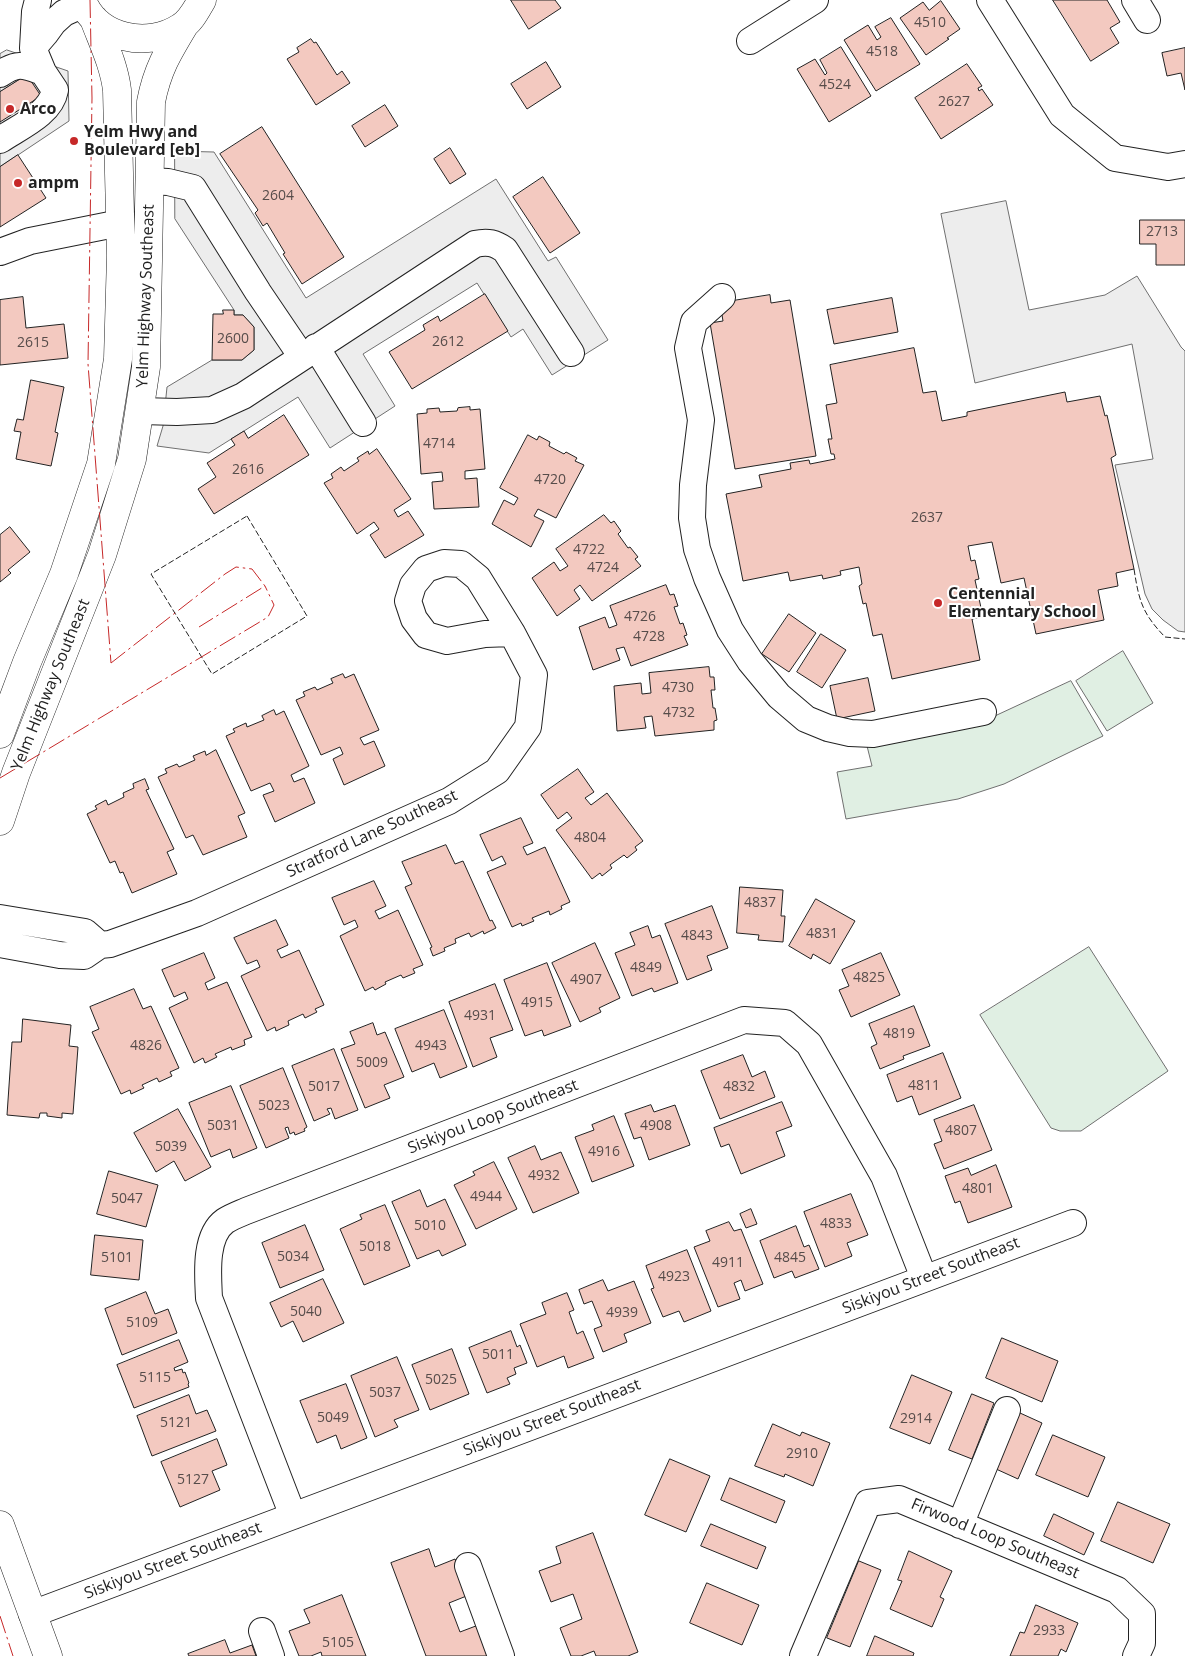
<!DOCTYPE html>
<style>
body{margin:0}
canvas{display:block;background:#fff}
</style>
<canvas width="1185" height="1656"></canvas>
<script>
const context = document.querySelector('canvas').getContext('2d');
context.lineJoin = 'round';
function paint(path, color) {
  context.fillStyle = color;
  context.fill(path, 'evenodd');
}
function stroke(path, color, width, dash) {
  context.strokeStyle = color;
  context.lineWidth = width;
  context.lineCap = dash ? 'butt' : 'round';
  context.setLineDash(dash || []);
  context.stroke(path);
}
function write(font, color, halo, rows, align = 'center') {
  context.font = font + ' "Open Sans",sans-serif';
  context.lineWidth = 4;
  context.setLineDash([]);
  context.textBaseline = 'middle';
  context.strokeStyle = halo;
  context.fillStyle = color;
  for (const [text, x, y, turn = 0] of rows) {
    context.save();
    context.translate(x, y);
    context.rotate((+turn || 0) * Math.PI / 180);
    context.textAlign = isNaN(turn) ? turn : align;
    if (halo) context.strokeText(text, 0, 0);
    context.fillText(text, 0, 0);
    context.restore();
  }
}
const green = new Path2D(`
 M1123,651L1153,703L1107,731L1076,681Z
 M1071,681L1103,736L1004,784L958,799L846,819L837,772L872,766L867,746L986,720Z
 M1089,947L1168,1071L1081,1131H1060L1051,1128L980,1015Z`);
const parking = new Path2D(`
 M7,50L68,71L69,121L0,167V122L27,75L0,92V54Z
 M175,151L214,152L306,298L496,179L548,261L556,257L608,340L552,375L523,329L511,337L477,283L363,354L395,406L330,448L298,397L209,453L157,446L163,426L167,387L212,360H242L254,350V327L243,315H234V310L175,219Z
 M1006,201L1029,310L1105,295L1137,276L1181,347L1185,351V632L1178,631L1163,620L1152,609L1145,594L1115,465L1153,459L1132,344L975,383L941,214Z`);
const building = new Path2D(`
 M511,0H555L561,8L529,29Z
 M1053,0H1107L1120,22L1110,28L1119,43L1091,61Z
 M941,1L960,29L947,38L949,39L926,55L900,18L923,2L929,10Z
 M891,18L920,64L876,91L844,40L868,25L877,40L881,37L875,27Z
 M311,39L314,43L316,42L337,75L342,71L350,83L316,105L287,59L299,52L297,48Z
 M841,47L871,96L829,122L797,69L815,59L825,75L827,73L820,60Z
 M1185,48V90L1181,73L1167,76L1162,53Z
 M546,62L561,87L527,109L511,84Z
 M967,64L982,86L978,88L979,91L982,89L993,105L941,139L915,98Z
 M27,75L41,96L0,122V92Z
 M385,105L398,126L365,147L352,126Z
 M262,127L344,257L302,284L283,254L285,253L267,223L263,226L255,213L258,210L220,154Z
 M450,148L466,174L450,184L434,159Z
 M18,155L46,198L0,227V167Z
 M543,177L580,233L550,253L513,197Z
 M1140,220H1185V265H1156V244H1140Z
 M485,294L508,331L412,389L389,352L425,330L423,325L438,316L440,321Z
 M770,295L771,303L790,300L816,456L735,469L710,323L723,321L720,303Z
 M23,297L26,328L64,324L68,358L0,365V300Z
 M892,298L898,332L834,344L827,310Z
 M223,310H234V315H243L254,327V350L242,360H212L213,314H223Z
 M914,348L923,393L936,391L942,421L967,416V412L1065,392L1067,402L1100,396L1105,416L1107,415L1116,455L1111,458L1134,569L1116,573L1118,586L1098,590L1104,620L1036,634L1024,578L1001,583L992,542L968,546L971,561L975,560L979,579L975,580L983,617L972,619L980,660L892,679L882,634L873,636L866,603L863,604L859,586L862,584L859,567L840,571L841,575L823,579L822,575L790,581L788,572L743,581L726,494L762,487L759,475L791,469L790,463L809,460L810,464L835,459L834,454H831L828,439H832L826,405L837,403L830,365Z
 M31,380L64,387L55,432L58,433L51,466L16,459L21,432L14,431L17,419L23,420Z
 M470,407V410L480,409L485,469L465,471V479L477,478L479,507L434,509L432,482L443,481L442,472L421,474L417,414L427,413V409L439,408L440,412L457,411L458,408Z
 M284,415L309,455L214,514L198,489L216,477L207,463L235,445L231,439L244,431L248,438Z
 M528,435L537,440L539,436L550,442L549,446L564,454L566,452L577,458L575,461L584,465L556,518L538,509L534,516L544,521L531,547L492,524L504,500L514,505L518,498L500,488Z
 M377,449L411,499L394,510L398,517L408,511L424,535L385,558L370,535L379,529L374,522L357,534L324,483L333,478L331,474L341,467L344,471L359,461L357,458L368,451L369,454Z
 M604,515L611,523L614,521L621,531L618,534L628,548L630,547L638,557L635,559L641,566L592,601L580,585L574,590L580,599L557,616L532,578L554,562L560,571L568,566L556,549Z
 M10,527L30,552L8,570L11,573L0,582V535Z
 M666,585L670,595L674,594L678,606L674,607L680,624L683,623L687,635L684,636L688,645L631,666L624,647L616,649L620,660L593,670L579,627L605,617L609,628L617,625L610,606Z
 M789,614L816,633L789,672L762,654Z
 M821,634L846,650L822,688L797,672Z
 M709,667L710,677H714L715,690H711L713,708H715L717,720L714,721V730L655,736L652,716L644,717L646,728L617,731L614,686L641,683L642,694L651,693L649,673Z
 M343,674L345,678L354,674L379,730L360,738L364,745L374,741L385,766L344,785L333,759L343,754L340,747L321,755L296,700L305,696L303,692L315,687L317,690L333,683L331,679Z
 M868,678L875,711L837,719L830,686Z
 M274,710L276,715L284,711L309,766L291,775L294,782L304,778L315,803L275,822L263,795L274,791L270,783L251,791L226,736L235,732L233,729L246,723L247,727L264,720L262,716Z
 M216,750L245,813L238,816L247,837L203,855L193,835L186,838L158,777L167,773L165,769L177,764L179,767L195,760L193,756L205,751L206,755Z
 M578,769L594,792L585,798L591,805L607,793L643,841L635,847L637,850L627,858L624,855L610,865L612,868L602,876L600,873L592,879L556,830L572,818L567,812L558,819L541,795Z
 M145,779L149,789L146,790L174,849L167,852L177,874L132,893L123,872L120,873L115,861L110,863L87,814L97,809L95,806L106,800L108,805L124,797L123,793L134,788L133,784Z
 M521,818L533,843L523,847L527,855L545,847L570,902L561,906L562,909L550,915L549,911L532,918L534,921L522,926L521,923L512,927L487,872L506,864L502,856L492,861L480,835Z
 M446,845L455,864L463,861L490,921L492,920L496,928L484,934L483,931L471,937L469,933L455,939L456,943L444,948L445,951L433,956L430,948L432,947L405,887L412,884L402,862Z
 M374,881L386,906L375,911L379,919L398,910L423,965L413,969L415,973L403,978L401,975L385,982L386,984L375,990L373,987L365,991L340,936L358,927L355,920L344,925L332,898Z
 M740,887L783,890L781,916H785L783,942L758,940L759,935L737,933Z
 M816,899L855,921L830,964L813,954L811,959L789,946Z
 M712,906L728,948L707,956L712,970L687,980L665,924Z
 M276,920L288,945L277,950L281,958L299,950L324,1005L315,1009L317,1012L305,1018L303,1014L288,1021L289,1025L276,1031L275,1027L267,1031L241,976L260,967L257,960L247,964L234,938Z
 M648,926L652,938L660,935L678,983L654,992L652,988L632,996L615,953L635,945L630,933Z
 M595,943L620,998L599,1008L601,1012L580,1022L552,963Z
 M204,953L215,978L205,983L208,990L227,982L252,1037L244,1040L245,1045L232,1050L231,1047L215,1054L217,1057L205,1063L203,1058L194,1063L169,1008L188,999L185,992L174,997L162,970Z
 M881,953L900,995L851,1017L839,990L849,986L842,970Z
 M547,963L571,1026L544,1036L542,1030L525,1036L504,980Z
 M495,984L513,1030L490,1038L497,1057L473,1067L449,1002Z
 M134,989L143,1009L151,1006L179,1068L170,1072L172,1076L159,1082L157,1078L142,1085L144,1088L131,1094L130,1090L121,1094L92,1032L99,1029L90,1007Z
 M914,1006L930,1046L903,1056L904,1059L880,1069L871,1047L877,1044L869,1024Z
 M444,1010L467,1067L440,1078L434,1063L412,1072L395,1029Z
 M23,1019L71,1025L69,1046L78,1047L73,1114L62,1113V1118L47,1116V1113H40L39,1118L7,1115L12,1042H21Z
 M373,1023L377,1035L385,1032L404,1077L384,1085L390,1098L365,1108L341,1049L355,1044L350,1032Z
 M334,1049L358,1110L335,1119L331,1108L327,1109L330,1114L314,1121L292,1066Z
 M943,1053L961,1098L919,1115L912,1096L897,1102L887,1075Z
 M743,1055L752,1077L765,1071L775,1097L720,1119L701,1071Z
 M283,1068L307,1127L304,1129L305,1131L295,1135L294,1132L290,1134L288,1127L285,1128L289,1138L266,1148L240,1086Z
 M231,1086L257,1148L233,1158L230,1149L211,1157L189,1103Z
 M782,1102L792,1126L776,1132L785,1156L741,1174L729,1144L721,1147L714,1128Z
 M651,1105L654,1112L675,1105L690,1145L649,1160L641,1137L634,1139L625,1114Z
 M974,1105L992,1150L944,1169L934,1144L942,1141L934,1120Z
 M178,1109L211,1167L185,1181L174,1161L156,1172L134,1133Z
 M614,1116L634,1166L592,1182L575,1137L594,1130L592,1125Z
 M535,1146L541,1160L561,1152L579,1193L533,1213L508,1158Z
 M494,1162L517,1209L476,1229L454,1185L475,1175L473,1172Z
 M996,1165L1012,1207L968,1223L960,1201L955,1203L945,1176L968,1168L971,1175Z
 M109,1171L158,1185L146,1227L97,1214Z
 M420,1190L427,1207L445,1199L466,1245L442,1256L439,1250L417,1259L392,1202Z
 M851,1194L868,1235L847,1243L852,1256L825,1267L804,1212Z
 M385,1205L410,1266L364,1285L340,1229L362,1219L360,1215Z
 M751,1209L757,1224L746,1228L740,1214Z
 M729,1222L734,1231L741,1229L763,1284L745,1291L741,1280L734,1283L740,1299L718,1307L694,1247L710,1241L706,1231Z
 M305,1225L324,1270L280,1288L262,1243Z
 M796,1226L804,1247L809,1245L819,1269L795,1278L792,1271L774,1278L760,1241Z
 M95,1235L143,1240L139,1280L91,1275Z
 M687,1250L711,1311L684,1322L679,1311L663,1317L651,1289L654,1288L646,1266Z
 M323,1279L344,1323L303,1342L293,1321L281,1327L270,1303Z
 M603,1280L608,1291L634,1281L651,1323L624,1334L627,1342L603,1352L594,1329L602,1326L592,1301L584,1304L579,1290Z
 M146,1292L155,1314L168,1309L177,1333L122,1355L105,1309Z
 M567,1293L574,1310L569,1312L577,1334L583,1331L594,1358L568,1368L564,1356L537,1367L520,1324L546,1314L542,1303Z
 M511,1331L517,1347L520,1345L527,1363L514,1368L516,1374L507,1378L510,1384L487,1393L469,1348Z
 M1002,1338L1058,1361L1042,1402L986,1378Z
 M179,1340L188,1362L174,1368L175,1371L182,1369L183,1373L185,1372L189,1383L188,1384L189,1387L134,1408L117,1365Z
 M452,1349L469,1394L430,1410L412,1365Z
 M397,1357L419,1410L394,1420L398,1427L375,1437L351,1376Z
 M912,1375L952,1392L930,1444L890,1428Z
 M346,1384L367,1438L341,1449L336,1435L317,1443L300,1401Z
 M972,1394L994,1403L972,1459L949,1450Z
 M189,1395L196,1414L207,1410L216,1431L152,1456L137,1416Z
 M1020,1413L1042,1423L1018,1479L996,1469Z
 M773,1424L800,1436L802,1432L830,1443L813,1486L785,1474L784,1477L755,1466Z
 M1053,1435L1105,1457L1088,1497L1036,1475Z
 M217,1439L227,1465L212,1471L220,1490L180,1507L161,1462Z
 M670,1459L710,1476L686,1532L645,1515Z
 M730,1478L785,1501L776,1523L721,1500Z
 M1118,1502L1170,1524L1153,1563L1101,1541Z
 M1054,1514L1094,1533L1084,1555L1044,1536Z
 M711,1524L766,1547L757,1569L701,1546Z
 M593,1533L638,1652L628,1656H596L594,1651L581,1656H571L560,1628L582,1619L573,1594L551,1602L539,1571L561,1563L556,1547Z
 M429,1549L435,1567L455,1559L469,1595L449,1603L460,1632L481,1624L493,1656H426L391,1563Z
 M909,1551L952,1571L940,1597L944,1599L932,1627L890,1609L902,1581L898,1580Z
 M859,1561L881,1570L850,1647L827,1638Z
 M707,1583L759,1605L742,1645L690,1623Z
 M342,1595L366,1656H322L321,1652L311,1656H299L289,1631L310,1623L304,1610Z
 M1036,1605L1078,1623L1066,1652L1061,1649L1058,1656H1010L1020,1632L1024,1633Z
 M875,1636L914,1653L913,1656H867Z
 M225,1640L230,1653L252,1645L256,1656H189L188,1654Z`);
const minor = new Path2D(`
 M38,0L35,12L33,48L45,34L53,23L64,13L84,4
 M990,0L1062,115L1115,158L1168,167L1185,164
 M1135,0L1147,20
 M750,41L815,0
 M0,74C18,62 23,65 43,72
 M0,140C19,127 51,114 55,90L43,72L33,48
 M149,181L168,182L193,188L258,292L302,357
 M0,252L30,241L120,223
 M722,297L694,322L688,348L701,420L693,485L692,518L697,549L707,578L730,630L750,661L779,696L806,719L828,728L850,733L873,734L983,712
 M316,347L363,423
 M141,411L177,412L212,410L243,396L475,244C488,241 495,243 505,250L571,353
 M0,918L85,932L100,945
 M0,944L60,955L84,956L100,945L110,944L197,913L449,801L497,771L528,727L534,675L512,633L478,578L461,564L444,563L426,569L413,585L408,601L414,619L426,635L447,641L485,634L512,633
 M293,1516L209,1298C208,1276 204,1236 225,1221C231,1217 239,1214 246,1211L744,1020L785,1023L809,1044L884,1176L924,1278
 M960,1525L1007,1410
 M468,1566L501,1656
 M32,1614L1073,1223
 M262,1631L271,1656
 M803,1656L868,1503L899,1499L1117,1590L1142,1614V1643L1136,1656`);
const major = new Path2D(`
 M82,0C97,39 148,49 181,27C191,21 196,10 202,0
 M0,734L27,662L64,574L101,464L118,359L121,256L117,90C114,65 103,43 94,19
 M0,821L16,773L102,555L132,459L146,367L151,102C157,70 168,52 185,24
 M0,1525L48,1656`);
const fence = new Path2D(`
 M247,516L307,616L212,674L151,574Z
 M1134,569C1139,601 1142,613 1165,637L1185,639`);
const power = new Path2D(`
 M90,0L92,98L88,364L111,663
 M111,663L225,574L236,567L252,569L265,586L199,627
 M0,778L268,617L274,605L265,586
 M0,1616L13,1656`);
const markers = [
 [10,109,5,"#c62828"],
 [74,141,5,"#c62828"],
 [18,183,5,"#c62828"],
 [938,603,5,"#c62828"]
];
const numberNames = [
 ["4510",930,23],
 ["4518",882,52],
 ["4524",835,85],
 ["2627",954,102],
 ["2604",278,196],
 ["2713",1162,232],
 ["2600",233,339],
 ["2612",448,342],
 ["2615",33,343],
 ["4714",439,444],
 ["2616",248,470],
 ["4720",550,480],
 ["2637",927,518],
 ["4722",589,550],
 ["4724",603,568],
 ["4726",640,617],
 ["4728",649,637],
 ["4730",678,688],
 ["4732",679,713],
 ["4804",590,838],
 ["4837",760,903],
 ["4831",822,934],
 ["4843",697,936],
 ["4849",646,968],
 ["4825",869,978],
 ["4907",586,980],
 ["4915",537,1003],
 ["4931",480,1016],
 ["4819",899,1034],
 ["4826",146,1046],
 ["4943",431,1046],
 ["5009",372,1063],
 ["4811",924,1086],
 ["5017",324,1087],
 ["4832",739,1087],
 ["5023",274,1106],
 ["5031",223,1126],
 ["4908",656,1126],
 ["4807",961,1131],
 ["5039",171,1147],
 ["4916",604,1152],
 ["4932",544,1176],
 ["4801",978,1189],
 ["4944",486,1197],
 ["5047",127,1199],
 ["4833",836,1224],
 ["5010",430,1226],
 ["5018",375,1247],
 ["5034",293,1257],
 ["5101",117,1258],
 ["4845",790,1258],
 ["4911",728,1263],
 ["4923",674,1277],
 ["5040",306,1312],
 ["4939",622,1313],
 ["5109",142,1323],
 ["5011",498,1355],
 ["5115",155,1378],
 ["5025",441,1380],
 ["5037",385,1393],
 ["5049",333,1418],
 ["2914",916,1419],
 ["5121",176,1423],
 ["2910",802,1454],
 ["5127",193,1480],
 ["2933",1049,1631],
 ["5105",338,1643]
];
const poiNames = [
 ["Arco",20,109],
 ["Yelm Hwy and",84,132],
 ["Boulevard [eb]",84,150],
 ["ampm",28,183],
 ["Centennial",948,594],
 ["Elementary School",948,612]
];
const streetNames = [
 ["Yelm Highway Southeast",146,296,-88],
 ["Yelm Highway Southeast",51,685,-68],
 ["Stratford Lane Southeast",372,834,-25],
 ["Siskiyou Loop Southeast",493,1117,-21],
 ["Siskiyou Street Southeast",931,1276,-21],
 ["Siskiyou Street Southeast",552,1418,-21],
 ["Firwood Loop Southeast",995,1539,23],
 ["Siskiyou Street Southeast",173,1561,-21]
];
paint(green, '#e0efe3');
stroke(green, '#6f6f6f', 1);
paint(parking, '#ededed');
stroke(parking, '#6f6f6f', 1);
paint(building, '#f3c9c0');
stroke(building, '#222', 1);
stroke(minor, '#222', 28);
stroke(major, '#222', 29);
stroke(minor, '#fff', 26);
stroke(major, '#fff', 28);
stroke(fence, '#222', 1, [6, 2.5]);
stroke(power, '#c62828', 1, [18, 4, 2.5, 4]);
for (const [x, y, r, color] of markers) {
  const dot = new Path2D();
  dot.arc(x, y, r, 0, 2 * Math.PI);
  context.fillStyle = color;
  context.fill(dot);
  stroke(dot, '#fff', 2);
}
write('14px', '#564c4a', null, numberNames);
write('bold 16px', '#222', '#fff', poiNames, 'left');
write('16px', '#222', '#fff', streetNames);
</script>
